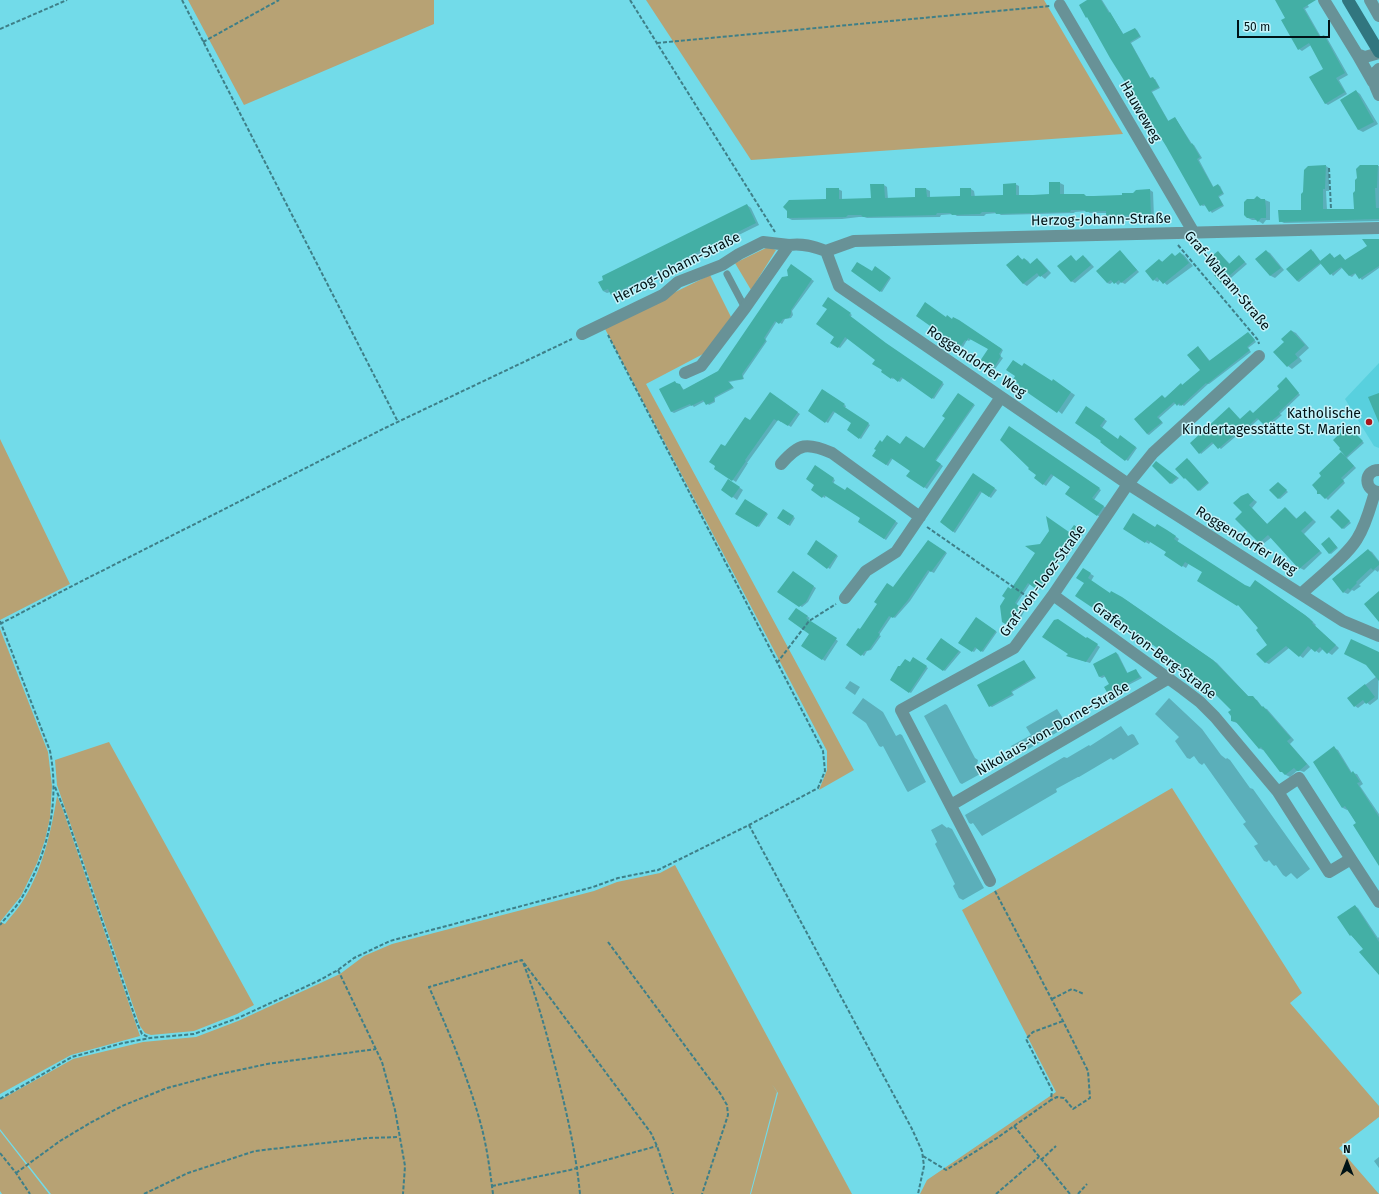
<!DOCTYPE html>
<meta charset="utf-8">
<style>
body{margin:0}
#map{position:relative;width:1379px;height:1194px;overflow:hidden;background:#72dbe9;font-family:"Fira Sans",sans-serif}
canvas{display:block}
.north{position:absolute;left:1327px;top:1142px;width:40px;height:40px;-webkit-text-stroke:3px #c4f3fa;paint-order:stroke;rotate:0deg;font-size:11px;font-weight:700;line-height:16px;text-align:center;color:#001316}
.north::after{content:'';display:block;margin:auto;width:14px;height:18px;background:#001316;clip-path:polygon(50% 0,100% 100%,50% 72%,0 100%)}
.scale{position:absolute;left:1237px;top:20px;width:93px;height:18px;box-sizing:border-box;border:2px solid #001316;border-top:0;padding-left:5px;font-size:12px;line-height:14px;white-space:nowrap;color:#001316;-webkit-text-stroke:3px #c4f3fa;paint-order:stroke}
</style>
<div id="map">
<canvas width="1379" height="1194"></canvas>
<div class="north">N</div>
<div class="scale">50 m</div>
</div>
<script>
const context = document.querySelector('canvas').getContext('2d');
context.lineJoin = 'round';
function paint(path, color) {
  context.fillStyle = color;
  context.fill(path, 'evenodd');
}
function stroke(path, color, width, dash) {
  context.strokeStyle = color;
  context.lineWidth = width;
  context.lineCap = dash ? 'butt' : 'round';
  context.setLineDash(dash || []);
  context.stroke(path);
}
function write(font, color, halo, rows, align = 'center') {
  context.font = font + ' "Fira Sans",sans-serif';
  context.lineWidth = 3;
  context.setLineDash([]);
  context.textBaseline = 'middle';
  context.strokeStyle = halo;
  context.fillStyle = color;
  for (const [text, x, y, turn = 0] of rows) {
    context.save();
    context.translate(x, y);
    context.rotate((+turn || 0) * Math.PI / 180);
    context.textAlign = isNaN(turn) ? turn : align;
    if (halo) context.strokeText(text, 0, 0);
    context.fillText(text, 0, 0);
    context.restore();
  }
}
const built = new Path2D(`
 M1379,363V448L1374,446L1345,399Z`);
const green = new Path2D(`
 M188,0H434V24L244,105Z
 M646,0H1044L1123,134L751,160Z
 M768,247L776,250L751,290L735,263Z
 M710,275L731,317L705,353L646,384L854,770L819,790L827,770V751L604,327Z
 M0,439L70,584L0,620Z
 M0,629L48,752L52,786L50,818L45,840L37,863L21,896L0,922L5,924C11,916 19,908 24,899C43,868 51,832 57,796L63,810L140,1036L71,1055L0,1094Z
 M109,742L254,1005L237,1014L194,1031L151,1035L145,1033L140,1026L57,785L55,760Z
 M1172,788L1302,993L1290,1003L1379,1106V1117L1339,1148L1379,1194H920L927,1180L1056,1092L962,910Z
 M675,865L852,1194H751L778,1093L772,1084L777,1092L750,1194H51L0,1129V1100L73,1059L143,1042L196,1037L238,1021L340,974L364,956L392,944L594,891L617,882L660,873Z
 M0,1131L49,1194H2L0,1191Z`);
const shadow = new Path2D(`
 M1089,0H1102L1124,35L1135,29L1137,30L1141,37L1131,43L1151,79H1155L1160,88L1152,92L1169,122L1175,118L1176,119L1192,144L1194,145L1202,158L1199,160L1214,188L1218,185L1220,186L1224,194L1219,197L1224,206L1212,213L1206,205L1203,206L1201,205L1167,145L1150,119L1146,114L1144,115L1142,114L1136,98Z
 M1276,0H1304L1309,7L1305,9L1321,37L1324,36L1327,38L1348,75L1339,80L1347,94L1328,105L1325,103V69L1311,45L1302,51L1299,49L1286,18Z
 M1356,91L1360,94L1378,124L1363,132L1359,130L1341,100Z
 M1326,166L1329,168V191H1326L1327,210H1355L1361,166H1379V221L1284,223L1280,221L1302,211Z
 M1060,183L1064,185V195H1084L1087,197L1123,196L1150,190L1153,192L1154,217L1110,218L1107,216V213H1090L1087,211L1075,212L1074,213L1001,215L998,213L986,214L984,216H957L954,214L941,215L940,217L867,218L864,217H859L842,219L792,220L788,218L827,200L838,189L842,191V200L872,199L884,185L887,187L888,199L916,198L926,189L930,191V198L961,197L971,189L974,191L975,197L1004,196L1015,184L1019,186V196L1050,195Z
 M1265,200L1270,202V220H1266L1263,224L1257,220H1252L1248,218Z
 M747,205L751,208L759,225L615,296L610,292L607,293L603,291Z
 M1379,240V268L1362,280L1356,273L1352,277L1350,276L1343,267L1333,276L1322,263L1299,282L1297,281L1313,251L1321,262L1332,255L1335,259L1340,255L1346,261Z
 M1120,251L1139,272L1125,284L1121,282L1118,285L1114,281L1110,284L1107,283Z
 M1266,251L1270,253L1284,270L1275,278L1271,276L1256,259Z
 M1218,252L1230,264L1241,258L1247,264L1224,284L1221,282L1219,273Z
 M1180,253L1184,255L1193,266L1167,285L1160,279L1158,282L1154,280L1159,260L1163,262L1176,257Z
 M1018,256L1023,260L1025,259L1028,261L1031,265L1037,259L1041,262L1051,273L1045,279L1040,275L1027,286L1024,284L1008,265Z
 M1083,256L1086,258L1094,267L1075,283L1071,281V257L1077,262Z
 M791,266L814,281L792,311L793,315L791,318L785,319L782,324L777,321L765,340L767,341L743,376L744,379L729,382L734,388L715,398V402L709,405L705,401L694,407L692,405L674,413L672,412L660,390L675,382L681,386L684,390L719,371L789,276Z
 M875,267L891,278L882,292L880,291Z
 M828,299L852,315L850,317L888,346L944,384L934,399L903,378L900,382L894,378L893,379L882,372L884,370L877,359L848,338L840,348L831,342L835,336L828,309Z
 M917,316L947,318L962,323L1003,350L1000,356L1003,358L995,369L982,360L989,349L971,339L969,341L967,340L963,347Z
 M1292,331L1296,333L1309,348L1299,357L1302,361L1292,369L1288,366L1275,352L1285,342Z
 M1250,334L1256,342L1248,348L1251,352L1209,384H1208L1184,406L1181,404L1180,406L1176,403L1159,418L1163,423L1149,435L1147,434L1165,398L1181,384L1183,386L1201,370L1200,349L1210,361Z
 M1018,364L1052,382L1057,383L1075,395L1062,414L1016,376Z
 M1286,378L1300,395L1280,414L1282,415L1268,427L1259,419L1243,433L1241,432L1221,449L1214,443L1201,454L1192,443L1254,414L1281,389Z
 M823,390L846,406L845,408L870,425L861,439L848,430L853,423L835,412L828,423L809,410Z
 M773,395L800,414L791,427L782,421L781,422L778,420L747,463H748L736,482L715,468L725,447L750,422Z
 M958,395L975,405L936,461L943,466L927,489L908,475L911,470L893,458L888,466L874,456L883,443L925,449L946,418Z
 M1086,408L1107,421L1102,428L1118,440L1120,437L1137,448L1128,461L1105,445Z
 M1348,427L1364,443L1347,458L1356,468L1343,480L1345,483L1328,500L1322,494L1318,493L1341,453L1345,455Z
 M1009,428L1101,490L1094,500L1106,508L1100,517L1067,494L1071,487L1054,475L1046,486L1035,478L1037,475L1030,468Z
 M1189,460L1209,483L1200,491L1187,479L1185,478L1177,469Z
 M1156,463L1179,478L1172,484L1170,483Z
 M815,467L835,480L833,484L845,492L849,490L898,523L886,540L859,521L862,517L826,495L825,498L812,490L816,485Z
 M974,475L997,490L991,498L982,492L955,533L941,522Z
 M733,483L743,490L737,500L733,497Z
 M1278,483L1288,492L1280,499L1278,498Z
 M1247,494L1257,502L1252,508L1268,525L1286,508L1297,519L1305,512L1308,514L1316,522L1304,534L1322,553L1304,570L1300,568L1272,537L1263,544L1260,542L1237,519L1243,512Z
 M759,508L768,514L759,527L736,514Z
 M784,510L795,518L790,526L778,518Z
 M1340,511L1351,523L1344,529L1342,528Z
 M1074,526L1084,533L1064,561L1063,560L1061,563L1059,562L1040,590L1030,584L1016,605L1025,610L1019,621L1015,625H1010L1003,621L1011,590L1041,545L1070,533Z
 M1156,528L1171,533L1179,539L1177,542L1250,589L1259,584L1309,618L1316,625L1315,626L1339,648L1332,655L1323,649L1319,653L1312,648L1303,658L1289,648L1269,664L1265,662L1269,645L1259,629L1242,607L1199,580L1203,572L1189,563L1186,568L1165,555L1168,551L1151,541L1149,544L1124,529Z
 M1331,540L1338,548L1331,554L1329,553Z
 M928,541L947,553L934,573L930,571L910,601L895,618L892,616L879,635L881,636L871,650L867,651L864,656L847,645L894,589Z
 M817,542L838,556L830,569L808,554Z
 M1368,550L1372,552L1379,561V570L1378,572L1375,570L1359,585L1361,586L1354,591L1352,590L1348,594L1343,592Z
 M1083,569L1094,576L1091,581L1110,594L1126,600L1217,663L1249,697L1257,700L1263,708L1267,709L1294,740L1290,744L1310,767L1304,772L1298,770L1290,777L1286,775L1264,749L1263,750L1259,748L1239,724L1232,721V710L1208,685L1206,686L1202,684L1173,658L1135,632L1134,633L1130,631L1085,583Z
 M793,573L816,588L808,602L802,607L779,592Z
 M796,609L810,618L808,620L838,641L825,661L802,645L810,634Z
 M976,618L997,632L983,652L977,648L974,652L959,643Z
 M1087,638L1100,647L1090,663L1071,657Z
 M941,639L961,652L945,671L928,659Z
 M1116,653L1118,654L1128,674L1136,670L1142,678L1111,694L1109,693L1111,685L1106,676L1102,678L1100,677L1094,665Z
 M1379,653L1378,699L1370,705L1366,702L1358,708L1355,706L1348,698L1377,676Z
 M913,658L928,668L911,693L892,680L910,663Z
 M1024,661L1036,678L1012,692L1014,695L992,707L990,706Z
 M850,681L860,687L855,695L845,688Z
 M863,698L883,712L896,736L900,734L902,735L926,782L908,792L907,791L883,746L881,747L879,746L866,723L852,713Z
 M1169,698L1202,729L1221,755L1226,759L1227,758L1230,760L1250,788L1253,789L1310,869L1297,879L1291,873L1286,877L1283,875L1276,865L1274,866L1272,864L1269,860L1267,862L1264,861L1254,846L1258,844L1243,824L1246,822L1204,763L1202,765L1199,763L1194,756L1190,759L1187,758L1175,741L1179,737L1155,714Z
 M945,704L947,705L975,758L978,760L977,765L982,773L962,784L960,783L924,716Z
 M1057,709L1068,726L1018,755L1016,754L1011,746L1031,735L1026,727Z
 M1121,726L1128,736L1132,734L1134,735L1139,744L1113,760L1111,758L1079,777H1078L1056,789L1057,792L982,836L973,823L971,824L969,823L965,815L1064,757L1067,758L1089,745L1090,746Z
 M1334,748L1338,750L1352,773L1357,774L1363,784L1360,786L1379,814V863L1348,809L1347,810L1343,808L1314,762Z
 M942,824L947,828L948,827L952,829L984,888L963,900L959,898L953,886L955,884L935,844L937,842L931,830Z
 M1355,906L1358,908L1378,938L1379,937V970L1364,949L1351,935Z
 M1379,1157V1168L1374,1161Z`);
const building = new Path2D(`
 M1087,0H1101L1109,13L1110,12L1123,34L1135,28L1140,36L1130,42L1150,78L1153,77L1159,87L1151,91L1168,121L1175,117L1191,144L1192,143L1200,157L1197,159L1213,187L1218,184L1223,193L1218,196L1223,205L1209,212L1204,204L1200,206L1166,146L1148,117L1147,118L1144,113L1142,115L1139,111L1135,98L1110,58L1087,17L1086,18L1079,5Z
 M1275,0H1316L1303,8L1320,37L1324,35L1345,73L1336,78L1345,92L1325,104L1309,77L1323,69L1309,43L1298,50L1281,20L1285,18Z
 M1356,90L1374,122L1358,130L1340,100Z
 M1326,165L1325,189H1323V209H1354L1353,193L1355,191V180L1357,178L1356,169L1360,165H1378L1377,188H1375L1376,208H1379V219L1279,222L1278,210H1301V194L1303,192L1304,170L1308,166Z
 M1049,182H1060V194H1084L1086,196H1094L1122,195V193H1133L1136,190L1150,189L1151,215L1106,216V211L1086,212L1084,210H1071L1070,212L996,214L995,212H982L980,214L952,215L950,213H937L936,215L863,217L861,215H848L846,217L787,218V211L783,207L789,200L826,199V188H839V199L871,198L870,184H884L885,198L915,197V188H926L927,197L960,196V188H971V196L1003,195V184L1016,183V195H1033L1049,194Z
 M1257,196L1261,199H1265L1266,208V218H1261L1258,222L1254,218H1247L1244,215V202L1247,199H1254Z
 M747,204L756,223L611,295L608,289L603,291L598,282L603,280L602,276Z
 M1362,239H1379V266L1359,279L1355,273L1349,276L1341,267L1330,275L1320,263L1297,281L1286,269L1311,249L1320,261L1330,253L1334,258L1340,254L1345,260L1367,246Z
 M1120,250L1137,270L1121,283L1119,280L1114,284L1111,280L1107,283L1096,271Z
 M1266,250L1281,268L1270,276L1255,259Z
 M1218,251L1229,264L1239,255L1245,262L1221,283L1214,275L1217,272L1207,260Z
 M1180,252L1189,263L1163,284L1157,277L1153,281L1145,271L1159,259L1162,262L1172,253L1175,256Z
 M1018,255L1022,260L1024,258L1030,264L1037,258L1048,271L1040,277L1037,273L1023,284L1006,265Z
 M1071,255L1076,261L1083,255L1091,265L1071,282L1057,266Z
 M857,262L872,271L875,266L890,277L880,292L851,271Z
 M791,264L812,279L791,310V314L789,318L783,319L779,324L775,321L764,338L766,340L742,374L743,379L728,381L733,387L714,397V401L706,405L703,400L691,406L690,404L671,412L659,389L675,381L676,383L680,384L683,390L718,371L782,277L788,276L787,270Z
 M828,297L851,313L849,315L886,343L943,382L932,399L901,377L898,382L892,377L891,379L881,372L882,370L872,364L875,360L845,337L838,348L830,343L834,337L816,324L827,309L822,306Z
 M925,302L946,317L947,315L952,319L953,317L959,320L1002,349L999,354L1001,356L993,369L980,361L988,349L968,338L967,341L965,340L960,347L916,316Z
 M1291,330L1305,345L1295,354L1298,358L1287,367L1273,352L1284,342L1281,339Z
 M1248,332L1255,340L1247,347L1250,350L1207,384L1206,383L1181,406L1179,403L1177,406L1174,402L1157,417L1162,422L1147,434L1134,419L1162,395L1165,398L1181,383L1182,385L1200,370L1187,355L1198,346L1209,361Z
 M1013,360L1022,366L1024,363L1052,381L1053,379L1071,392L1057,413L1018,386L1019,384L1013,380L1015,376L1006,370Z
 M1286,377L1299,393L1279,412L1280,414L1265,426L1257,418L1241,433L1239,431L1218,449L1212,442L1199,454L1190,443L1229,407L1240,419L1250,410L1253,413L1279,389L1277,386Z
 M822,389L845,404L843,406L869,423L859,439L847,430L851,423L833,411L825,423L808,411Z
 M770,392L798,412L788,426L778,420L777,421L774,419L745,460L746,461L732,481L714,469L715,466L709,462L721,444L725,446L745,417L750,420Z
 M958,393L974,404L935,460L941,464L924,488L906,476L910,471L891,458L886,465L872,456L876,450L874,449L880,440L882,442L887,435L900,444L906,436L924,448L945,418L942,416Z
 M1379,393V423L1368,397Z
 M1086,406L1105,419L1100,426L1118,439L1120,435L1136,447L1125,461L1105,446L1100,442L1101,441L1075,423Z
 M1009,426L1100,488L1092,498L1104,506L1097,516L1065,494L1070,487L1051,474L1043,485L1034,478L1036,475L1028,469L1029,468L1000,440Z
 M1348,426L1363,441L1346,457L1339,449L1340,448L1333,440Z
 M1341,452L1354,466L1341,478L1344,481L1325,499L1320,494H1317V491L1312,485L1321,476L1319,473Z
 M1187,458L1208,482L1198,491L1185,478L1184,479L1175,469Z
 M1156,461L1177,477L1170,484L1152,466Z
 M815,465L834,478L832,482L845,490L847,487L896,521L884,539L858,522L860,518L824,495L822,498L811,490L814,485L806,479Z
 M973,473L995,488L989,497L980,491L953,532L940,522Z
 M728,479L740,487L732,498L721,490Z
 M1278,482L1287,490L1278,499L1269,490Z
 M1248,493L1254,500L1249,505L1267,524L1285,507L1296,519L1305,511L1313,520L1301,531L1320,551L1299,569L1268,535L1259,543L1235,519L1242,512L1233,503L1241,496Z
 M745,499L767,513L757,527L735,514Z
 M783,509L794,516L788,525L777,518Z
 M1338,509L1350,521L1342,529L1330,517Z
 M1133,513L1155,527L1157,524L1167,530L1176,536L1174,539L1245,585L1250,587L1255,580L1305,615L1313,622L1312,623L1336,645L1327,654L1320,647L1315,652L1308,646L1299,657L1286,646L1265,663L1256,654L1267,645L1256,630L1258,628L1238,605L1237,606L1197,581L1202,572L1185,562L1182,567L1164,555L1166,552L1147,540L1145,543L1123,529Z
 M1046,516L1069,532L1074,525L1083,531L1062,561L1061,560L1059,563L1057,561L1037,590L1028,583L1015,603L1023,609L1021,613V614L1013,624L1007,625L1002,622L1000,606L1005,598L1002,596L1008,587L1011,589L1035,553L1025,546L1040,544L1049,531Z
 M1329,537L1337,547L1329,554L1321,544Z
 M816,540L837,555L827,569L807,554Z
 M928,540L946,552L931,572L928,570L908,600L893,618L889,616L878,633L880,634L869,650L865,651L861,656L846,645L858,628L860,629L877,604L874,602L887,583L893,587Z
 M1368,549L1379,562V565L1373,570L1371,568L1356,582L1357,583L1350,590L1348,588L1343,593L1332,579Z
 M1083,568L1091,573L1088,578L1110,593L1111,591L1122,597L1213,660L1248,696H1253L1262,707L1263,706L1291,738L1287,741L1307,764L1299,771H1297L1294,768L1285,775L1282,772H1280L1261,747L1259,749L1236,722L1231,721V716L1228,712L1231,710L1204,683L1202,685L1196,679L1170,661L1172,658L1131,630L1130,632L1124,629L1075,596L1084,583L1076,578Z
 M793,571L814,586L806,602L799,607L777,592Z
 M1379,591V622L1364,604Z
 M796,608L808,616L806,618L837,638L822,660L801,646L809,634L788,619Z
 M976,617L996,631L981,652L975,647L972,652L958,643Z
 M1058,619L1086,638L1087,637L1098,644L1086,662L1066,656L1068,654L1042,637L1054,620Z
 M941,638L959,651L943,671L926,659Z
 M1351,639L1379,652V681L1366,665L1344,654Z
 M1116,652L1127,673L1136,669L1140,677L1108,694L1104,687L1109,684L1104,675L1099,677L1093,664Z
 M913,657L927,666L909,693L890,680L898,666H900L905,659L910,662Z
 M1024,660L1035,677L1011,691L1012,694L989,707L977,685Z
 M1365,684L1375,697L1366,704L1363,700L1354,707L1347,698Z
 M1334,746L1351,773L1353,771L1360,782L1357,783L1379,817V866L1353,825L1356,823L1345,806L1342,808L1313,762Z
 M1355,905L1379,942V975L1359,952L1363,949L1351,935L1350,936L1337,917Z`);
const path = new Path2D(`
 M182,0L398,422
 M630,0L775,232
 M0,29L67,0
 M203,42L279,0
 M657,43L1050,6
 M1329,168L1331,209
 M1178,245L1258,340L1259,344
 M927,527L1035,602
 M0,621L50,751C60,802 48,854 21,899C16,908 7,916 0,925
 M0,624L74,585L385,428L572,339
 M777,663L809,621L836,604
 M55,787L64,809L137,1023L142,1034L150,1038
 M749,825L912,1129L922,1151L924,1166L918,1194
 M995,891L1063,1021L1088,1071L1090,1098L1073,1109L1064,1098L1057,1097L1051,1100
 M608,942L720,1093L727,1105L728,1115L702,1194
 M524,963L651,1133L657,1146L673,1194
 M338,970L382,1062L395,1110L405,1166L403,1194
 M1052,999L1072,989L1084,994
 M0,1099L72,1057L123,1043L150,1038L194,1034L238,1018L318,981L338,970L354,958L390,941L593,887L618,878L658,870L749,825L818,788L825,771L823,751L608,335
 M1014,1126L1070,1194
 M0,1153L16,1173L30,1194
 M923,1156L946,1170L997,1138L1051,1100L1052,1090L1026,1039L1033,1032L1063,1021
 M1041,1160L1056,1146
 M16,1173L60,1141L90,1123L122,1106L167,1088L216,1075L267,1064L376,1049
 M492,1186L570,1170L657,1146
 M144,1194L188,1173L255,1151L368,1138L399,1137
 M493,1194C490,1171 487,1147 481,1125C468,1077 449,1032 429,987L522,960C537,997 547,1035 557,1074C567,1114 576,1153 580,1194
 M996,1194L1039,1157
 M1078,1194L1087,1184`);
const lane = new Path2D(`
 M727,274L745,308`);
const street = new Path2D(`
 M1324,0L1357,54L1365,57L1379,53
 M1370,0L1379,16
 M1060,5L1194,233
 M1357,54L1373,82
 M1379,69C1369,77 1375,85 1379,95
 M826,251L854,241L1379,228
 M582,334L663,295L678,282L722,265L739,254L763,242L789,245
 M685,373L701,366L745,308L789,245C802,243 813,246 826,251L839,286L1128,484L1343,621L1379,636
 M781,464C799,443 807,442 832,453L920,517
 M1379,470C1363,470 1364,491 1379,492
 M1301,594C1317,579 1346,557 1357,539C1366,525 1370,508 1375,492
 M1053,595L1183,689L1200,702L1215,717L1278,792L1329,872L1351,859L1379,902
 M845,598L866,571L896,552L1001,397
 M1278,792L1299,778L1351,859
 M951,805L1169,678
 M990,881L901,710L1014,648L1053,595L1128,484L1153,453L1259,356`);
const secondary = new Path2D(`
 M1348,0L1379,52`);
const markers = [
 [1369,422,4,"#aa171c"]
];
const streetNames = [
 ["Hauweweg",1140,112,60],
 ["Herzog-Johann-Straße",1101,220,-1],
 ["Herzog-Johann-Straße",677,268,-27],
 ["Graf-Walram-Straße",1227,281,50],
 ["Roggendorfer Weg",976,362,34],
 ["Roggendorfer Weg",1246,541,32],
 ["Graf-von-Looz-Straße",1043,581,-54],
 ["Grafen-von-Berg-Straße",1154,651,37],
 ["Nikolaus-von-Dorne-Straße",1053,729,-30]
];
const poiNames = [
 ["Katholische",1361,414],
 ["Kindertagesstätte St. Marien",1361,430]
];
paint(built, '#58d0de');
paint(green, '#b7a274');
paint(shadow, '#0003');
paint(building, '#43afa5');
stroke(path, '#3e7f88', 2, [4, 2]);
stroke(lane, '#689297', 7);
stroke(street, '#689297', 12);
stroke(secondary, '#31767f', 12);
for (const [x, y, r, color] of markers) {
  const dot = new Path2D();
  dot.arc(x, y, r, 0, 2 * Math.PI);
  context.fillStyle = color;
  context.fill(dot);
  stroke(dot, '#c4f3fa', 1.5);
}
write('14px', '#001316', '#c4f3fa', streetNames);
write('14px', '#001316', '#c4f3fa', poiNames, 'right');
</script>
